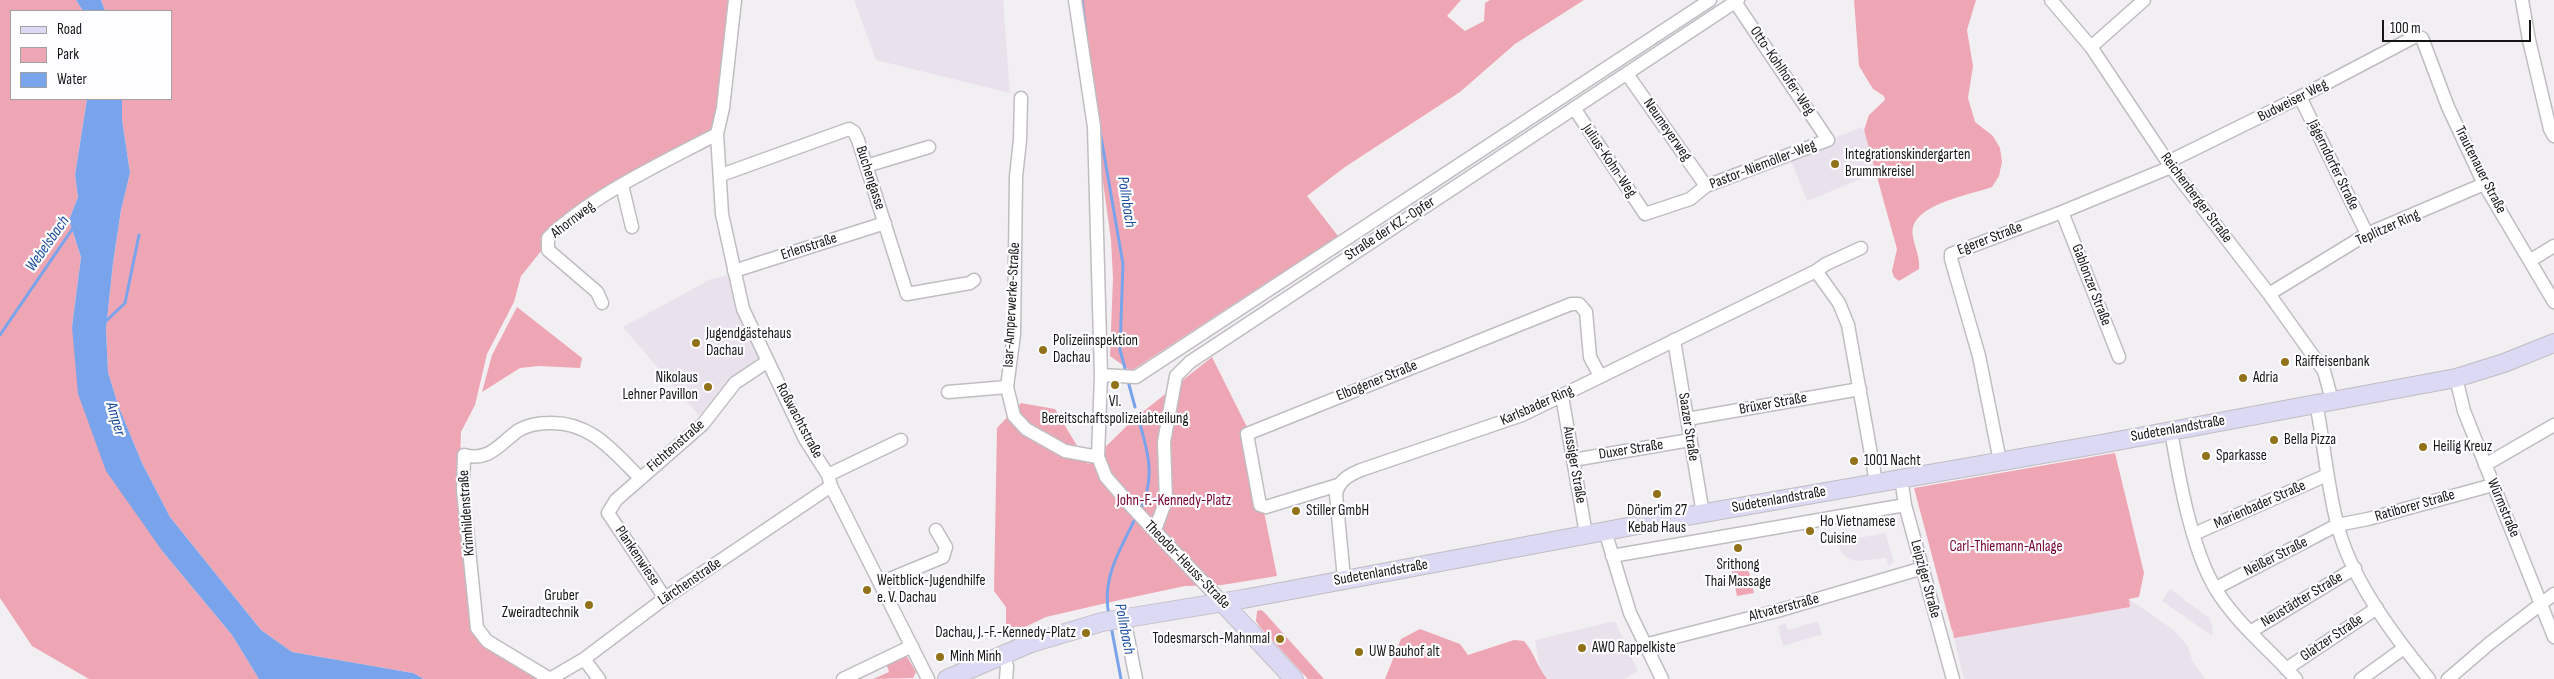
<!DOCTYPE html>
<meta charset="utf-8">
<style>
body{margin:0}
#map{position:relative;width:2554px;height:679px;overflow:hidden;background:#f2eff3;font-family:"Sofia Sans Condensed",sans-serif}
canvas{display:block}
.legend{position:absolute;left:10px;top:10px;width:162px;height:90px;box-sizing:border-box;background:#fefdff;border:1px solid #a2a1a2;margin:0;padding:6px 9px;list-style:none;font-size:15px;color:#171617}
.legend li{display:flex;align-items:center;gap:10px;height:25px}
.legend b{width:25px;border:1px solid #a2a1a2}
.scale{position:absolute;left:2382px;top:20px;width:149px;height:22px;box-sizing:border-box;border:2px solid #171617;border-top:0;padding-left:6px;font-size:15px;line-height:18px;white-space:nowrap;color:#171617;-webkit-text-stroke:4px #fefdff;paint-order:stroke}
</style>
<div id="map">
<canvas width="2554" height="679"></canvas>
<ul class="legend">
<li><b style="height:6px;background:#dcd9f4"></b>Road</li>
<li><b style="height:14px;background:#efa6b4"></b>Park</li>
<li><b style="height:14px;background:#79a4eb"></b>Water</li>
</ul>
<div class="scale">100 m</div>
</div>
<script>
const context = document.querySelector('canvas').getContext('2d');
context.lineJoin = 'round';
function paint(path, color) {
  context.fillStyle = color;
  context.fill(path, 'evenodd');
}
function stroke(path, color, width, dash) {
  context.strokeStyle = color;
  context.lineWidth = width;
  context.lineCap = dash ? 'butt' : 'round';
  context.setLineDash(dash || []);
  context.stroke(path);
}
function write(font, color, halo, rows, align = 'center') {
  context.font = font + ' "Sofia Sans Condensed",sans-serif';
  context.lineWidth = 4.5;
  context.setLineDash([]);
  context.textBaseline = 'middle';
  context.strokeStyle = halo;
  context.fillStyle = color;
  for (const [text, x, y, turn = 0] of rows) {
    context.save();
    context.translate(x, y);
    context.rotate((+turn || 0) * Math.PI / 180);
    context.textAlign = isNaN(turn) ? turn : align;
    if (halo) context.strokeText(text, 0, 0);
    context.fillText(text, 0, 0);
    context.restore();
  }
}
const built = new Path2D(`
 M854,0H1003L1010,93L876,60Z
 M1862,127L1880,171L1807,201L1789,156Z
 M729,275L743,316L762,359L726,382L699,416L623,327L711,279Z
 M1885,533L1894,561L1889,567L1886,558L1857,561L1849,559L1841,552L1837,542Z
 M2170,589L2209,618L2213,628L2212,636L2162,601Z
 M2129,599L2175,631L2188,646L2192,660L2205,679H1964L1952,631Z
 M1615,621L1638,671L1625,679H1545L1541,674L1535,640Z
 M1818,621L1822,634L1820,635L1783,646L1778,626L1786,623L1788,630Z`);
const green = new Path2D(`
 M0,0H76L83,11H11V99H87L75,175L78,197L69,220L81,257L72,327L163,552L232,635L259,679H89L32,646L0,598Z
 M101,0H735L717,134L622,185L546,245L521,276L514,302L487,354L475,405L461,432L459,490L470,627L483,644L542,679H424L413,673L292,652L261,630L170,517L142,463L118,405L108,372L106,329L113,263L121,210L130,173L122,119V99H171V11H105Z
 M1078,0H1461L1447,16L1465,31L1484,21L1485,3L1490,0H1584L1515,44L1460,92L1345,167L1307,196L1338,236L1131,371L1110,356L1113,278L1111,240Z
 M1854,0H1976L1967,30L1973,66L1968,98L1975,122L1993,136L2000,148L2002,162L1999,176L1992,187C1973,194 1919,203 1913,227C1910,238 1921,255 1919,269L1899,281L1894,277L1892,271L1897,249L1864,130L1869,115L1885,100L1884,96L1873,89L1859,66Z
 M517,307L582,358L580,368L539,366L520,368L482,392L492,355Z
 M1212,357L1247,427L1277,576L1222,585L1185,586L1124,599L1046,617L1006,636V607L994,591L997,428L1021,403L1055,409L1088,464L1135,418Z
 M2115,453L2144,573L2139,597L2129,599L2130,607L1954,638L1953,631L1974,627L1952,631L1914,488Z
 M1747,564L1754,593L1737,596L1731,567Z
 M1261,610L1264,612L1324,679H1308L1259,626L1256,621L1257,611Z
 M1420,629L1460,644L1468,655L1514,640L1524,641C1535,654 1537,666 1547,679H1385L1401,639Z
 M906,655L916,672L913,678L873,679L889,672L886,663Z`);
const water = new Path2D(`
 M76,0H101L105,11H83Z
 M87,99H122V119L130,173L121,210L113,263L106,329L108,372L118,405L142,463L170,517L261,630L292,652L413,673L424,679H259L232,635L163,552L106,471L78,394L72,327L81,257L69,220L78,197L75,175Z`);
const stream = new Path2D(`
 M1082,0L1086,34
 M1100,131L1123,264L1120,350L1126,372
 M105,322L125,303L139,235
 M0,335L73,228
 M1128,381L1135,407
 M1137,414C1147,448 1157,477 1140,510
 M1109,615C1101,578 1121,548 1137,515
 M1111,626L1121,679`);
const street = new Path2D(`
 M735,0L723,108L717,134L722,214L743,309L805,439L828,475L831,486L928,679
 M1075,0L1094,127L1101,375L1098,457L1106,477L1132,507L1223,603
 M2051,0L2091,47L2171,167L2269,294L2324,371L2332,400
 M2522,0L2529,40L2550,129L2554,136
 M2091,47L2144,0
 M1627,74L1706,186
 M2300,97L2367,234
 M1021,98L1020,140L1016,177L1014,334L1007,387L1014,416L1026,429L1065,451L1098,457
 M1574,108L1645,214L1690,199L1706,186L1828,140L1735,2
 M2168,162L2300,97L2416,36L2422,38L2448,107L2484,184L2554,302
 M866,166L929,147
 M721,175L849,129L854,132L858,140L907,294L970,283L974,280
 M622,185L632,227
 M2062,212L2119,357
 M2531,260L2554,246
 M734,271L885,223
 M1816,271L1826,264L1861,248
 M2269,294L2367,234L2484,184
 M602,303L597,292L548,250V238C592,195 662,163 717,134
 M1674,340L1703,514
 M1101,375L1136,377L1710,0
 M2456,378L2464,411L2554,637
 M948,392L1007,387
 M1562,396L1586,534
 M2316,403C2324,443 2327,484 2337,523C2350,578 2394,636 2429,679
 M1687,419L1860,389
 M2171,431C2179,478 2191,547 2215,588C2236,623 2269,649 2296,679
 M1573,460L1690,440
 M2000,461L1979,356L1951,259V254L2062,212L2171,167
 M2485,465L2554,425
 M828,475L901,440
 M640,478C613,451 590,421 549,423C539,423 528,425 519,430C500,443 490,462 464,455L463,490L477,628L487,641L550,679L584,659L665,598L831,486
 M1901,478L1905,505L1953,679
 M1338,485L1266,507L1260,505L1247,434L1571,304H1579L1586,312L1590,357L1600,376
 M1155,530L1166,500L1164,442L1176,376L1190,362L1738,0
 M1605,531L1630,613L1662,679
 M2194,534L2327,475
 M1612,556L1905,505
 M1344,579L1336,494C1339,480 1349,475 1361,470L1522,415L1816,271L1839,303L1848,325L1876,482
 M880,583L943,557L946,547L936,530
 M2216,588L2337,525L2368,519L2493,485
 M665,598L608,513L616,500L703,424L735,383L768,361
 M1124,618L1136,679
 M2250,632L2355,568
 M1644,645L1777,611L1923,568
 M1003,655L1007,666L1006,679
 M584,659L599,679
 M2286,669L2377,608
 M843,679L912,646
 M2361,679L2404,648
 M2448,679L2490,643L2554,594`);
const secondary = new Path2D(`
 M1223,603L1294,679
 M947,679L1031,643L1102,622L1243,599L1670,519L2101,444L2456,378L2504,363L2554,343`);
const markers = [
 [1835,164,5,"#927218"],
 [696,343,5,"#927218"],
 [1043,350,5,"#927218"],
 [2285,362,5,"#927218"],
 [2243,378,5,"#927218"],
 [1115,385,5,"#927218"],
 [708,387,5,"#927218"],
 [2274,440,5,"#927218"],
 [2423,447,5,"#927218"],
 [2206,456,5,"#927218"],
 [1854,461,5,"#927218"],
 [1657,494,5,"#927218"],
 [1296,511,5,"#927218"],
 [1810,531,5,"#927218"],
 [1738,548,5,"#927218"],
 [867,590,5,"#927218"],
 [589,605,5,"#927218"],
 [1086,633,5,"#927218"],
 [1280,639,5,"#927218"],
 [1582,648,5,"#927218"],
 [1359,652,5,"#927218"],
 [940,657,5,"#927218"]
];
const streetNames = [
 ["Otto-Kohlhofer-Weg",1782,71,56],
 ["Budweiser Weg",2293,101,-27],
 ["Neumeyerweg",1667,130,55],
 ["Julius-Kohn-Weg",1609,161,56],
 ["Pastor-Niemöller-Weg",1763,165,-21],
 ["Jägerndorfer Straße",2333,165,64],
 ["Trautenauer Straße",2480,170,63],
 ["Buchengasse",870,178,72],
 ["Reichenberger Straße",2196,198,53],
 ["Ahornweg",573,220,-37],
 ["Teplitzer Ring",2388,228,-24],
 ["Straße der KZ.-Opfer",1390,229,-33],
 ["Egerer Straße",1990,239,-21],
 ["Erlenstraße",809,247,-18],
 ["Gablonzer Straße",2091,285,69],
 ["Isar-Amperwerke-Straße",1012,305,-87],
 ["Elbogener Straße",1377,381,-22],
 ["Brüxer Straße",1773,404,-10],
 ["Karlsbader Ring",1537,406,-24],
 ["Roßwachtstraße",799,421,62],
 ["Saazer Straße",1688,427,81],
 ["Sudetenlandstraße",2178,429,-10],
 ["Fichtenstraße",676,446,-41],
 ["Duxer Straße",1631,450,-9],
 ["Aussiger Straße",1574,465,80],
 ["Sudetenlandstraße",1779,500,-10],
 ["Marienbader Straße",2260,505,-24],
 ["Ratiborer Straße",2415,506,-16],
 ["Würmstraße",2503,508,67],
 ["Krimhildenstraße",467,513,-94],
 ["Plankenwiese",637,556,56],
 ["Neißer Straße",2276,557,-27],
 ["Theodor-Heuss-Straße",1187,565,46],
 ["Sudetenlandstraße",1381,573,-10],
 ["Leipziger Straße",1925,579,75],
 ["Lärchenstraße",690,582,-34],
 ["Neustädter Straße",2302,600,-31],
 ["Altvaterstraße",1784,608,-15],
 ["Glatzer Straße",2332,638,-34]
];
const poiNames = [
 ["Integrationskindergarten",1845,155],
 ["Brummkreisel",1845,172],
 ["Jugendgästehaus",706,334],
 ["Dachau",706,351],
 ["Polizeiinspektion",1053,341],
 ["Dachau",1053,358],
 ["Raiffeisenbank",2295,362],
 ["Nikolaus",698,378,"right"],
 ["Lehner Pavillon",698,395,"right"],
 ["Adria",2253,378],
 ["VI.",1115,402,"center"],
 ["Bereitschaftspolizeiabteilung",1115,419,"center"],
 ["Bella Pizza",2284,440],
 ["Heilig Kreuz",2433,447],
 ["Sparkasse",2216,456],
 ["1001 Nacht",1864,461],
 ["Stiller GmbH",1306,511],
 ["Döner'im 27",1657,511,"center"],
 ["Kebab Haus",1657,528,"center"],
 ["Ho Vietnamese",1820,522],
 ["Cuisine",1820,539],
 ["Srithong",1738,565,"center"],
 ["Thai Massage",1738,582,"center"],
 ["Weitblick-Jugendhilfe",877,581],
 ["e. V. Dachau",877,598],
 ["Gruber",579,596,"right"],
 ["Zweiradtechnik",579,613,"right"],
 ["Dachau, J.-F.-Kennedy-Platz",1076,633,"right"],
 ["Todesmarsch-Mahnmal",1270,639,"right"],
 ["AWO Rappelkiste",1592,648],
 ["UW Bauhof alt",1369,652],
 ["Minh Minh",950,657]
];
const parkNames = [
 ["John-F.-Kennedy-Platz",1174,501],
 ["Carl-Thiemann-Anlage",2006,547]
];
const waterNames = [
 ["Pollnbach",1126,202,81],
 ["Webelsbach",48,244,-55],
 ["Amper",115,419,73],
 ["Pollnbach",1124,629,79]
];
paint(built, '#e9e2ed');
paint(green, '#efa6b4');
paint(water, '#79a4eb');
stroke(stream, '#79a4eb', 3);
stroke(street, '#c0bdc2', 15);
stroke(secondary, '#c0bdc2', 20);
stroke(street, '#fff', 12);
stroke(secondary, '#dcd9f4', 18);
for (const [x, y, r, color] of markers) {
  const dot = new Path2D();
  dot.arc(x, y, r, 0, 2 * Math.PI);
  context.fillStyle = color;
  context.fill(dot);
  stroke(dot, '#fefdff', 2);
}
write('15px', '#171617', '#fefdff', streetNames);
write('15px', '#171617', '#fefdff', poiNames, 'left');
write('15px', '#750030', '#fefdff', parkNames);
write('italic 16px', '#194c9e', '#fefdff', waterNames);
</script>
